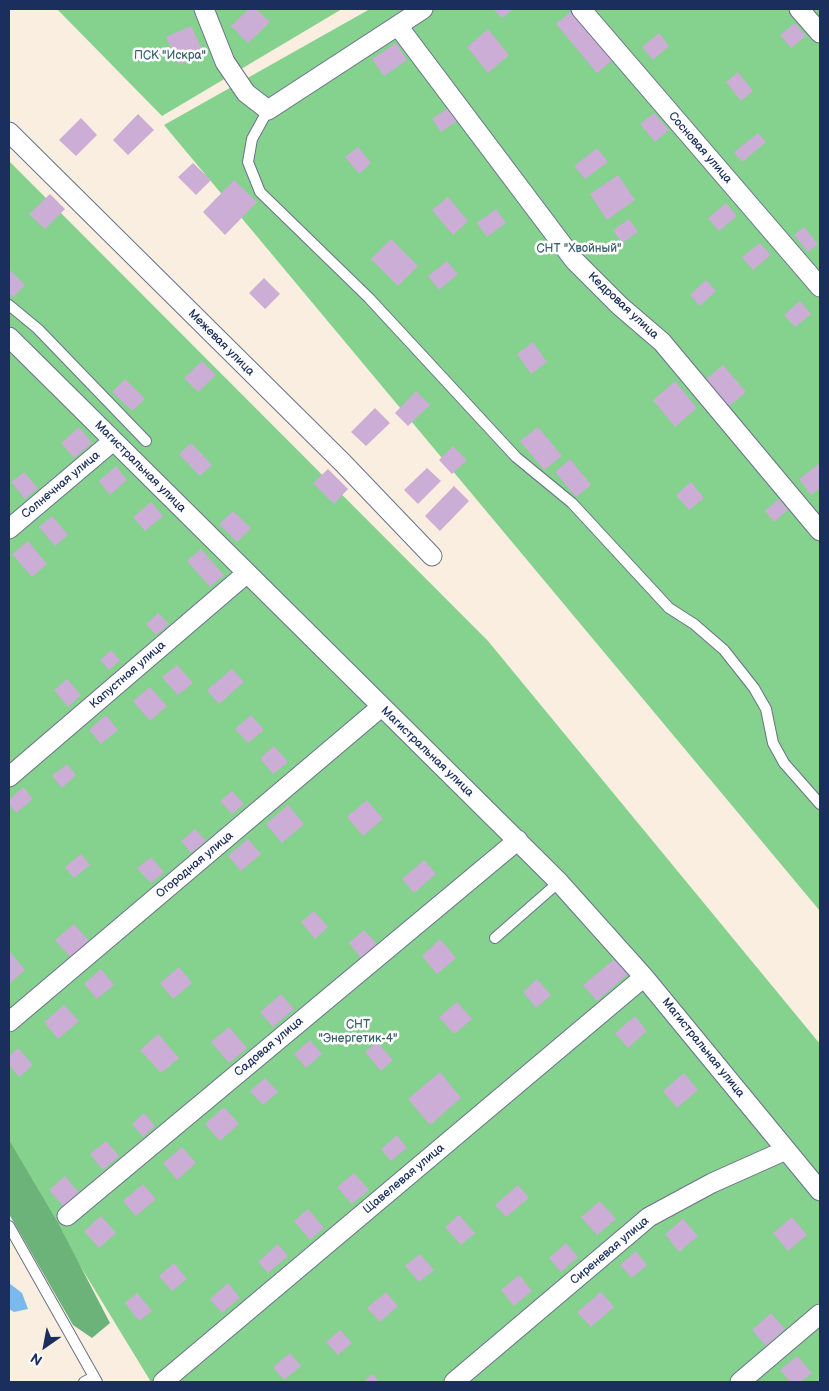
<!DOCTYPE html>
<meta charset="utf-8">
<style>
body{margin:0}
#map{position:relative;width:829px;height:1391px;overflow:hidden;background:#f9eedf;font-family:"Balsamiq Sans",sans-serif}
canvas{display:block}
.frame{position:absolute;inset:0;border:10px solid #1b2f5e;pointer-events:none}
.north{position:absolute;left:20px;top:1321px;width:50px;height:50px;-webkit-text-stroke:4px #fff;paint-order:stroke;rotate:213deg;font-size:14px;font-weight:700;line-height:20px;text-align:center;color:#1b2f5e}
.north::after{content:'';display:block;margin:auto;width:18px;height:22px;background:#1b2f5e;clip-path:polygon(50% 0,100% 100%,50% 72%,0 100%)}
</style>
<div id="map">
<canvas width="829" height="1391"></canvas>
<div class="frame"></div>
<div class="north">N</div>
</div>
<script>
const context = document.querySelector('canvas').getContext('2d');
context.lineJoin = 'round';
function paint(path, color) {
  context.fillStyle = color;
  context.fill(path, 'evenodd');
}
function stroke(path, color, width, dash) {
  context.strokeStyle = color;
  context.lineWidth = width;
  context.lineCap = dash ? 'butt' : 'round';
  context.setLineDash(dash || []);
  context.stroke(path);
}
function write(font, color, halo, rows, align = 'center') {
  context.font = font + ' "Balsamiq Sans",sans-serif';
  context.lineWidth = 5;
  context.setLineDash([]);
  context.textBaseline = 'middle';
  context.strokeStyle = halo;
  context.fillStyle = color;
  for (const [text, x, y, turn = 0] of rows) {
    context.save();
    context.translate(x, y);
    context.rotate((+turn || 0) * Math.PI / 180);
    context.textAlign = isNaN(turn) ? turn : align;
    if (halo) context.strokeText(text, 0, 0);
    context.fillText(text, 0, 0);
    context.restore();
  }
}
const green = new Path2D(`
 M57,9H342L162,116Z
 M370,9H820V911L164,125Z
 M9,161L488,641L820,1044V1382H151L9,1149Z`);
const forest = new Path2D(`
 M9,1140L58,1223L110,1323L92,1338L73,1325L9,1214Z`);
const water = new Path2D(`
 M9,1283L22,1293L28,1309L14,1312L9,1309Z`);
const building = new Path2D(`
 M249,9H256L270,22L248,43L231,26Z
 M493,9H513L502,18Z
 M574,9L615,58L597,73L556,24Z
 M795,23L806,36L791,48L780,35Z
 M191,26L204,53L179,65L166,37Z
 M488,29L509,55L488,73L467,47Z
 M659,33L669,46L653,60L642,47Z
 M396,43L407,60L384,76L372,59Z
 M738,72L753,91L741,101L726,82Z
 M448,108L457,121L441,132L432,119Z
 M654,113L669,130L655,142L640,124Z
 M138,114L154,130L128,155L113,140Z
 M81,118L97,135L76,156L59,140Z
 M758,133L766,142L742,162L734,152Z
 M358,147L371,163L359,174L345,157Z
 M597,148L608,162L585,179L574,166Z
 M193,163L211,180L196,195L178,177Z
 M618,175L635,200L607,220L590,194Z
 M234,180L257,202L225,235L203,212Z
 M50,194L65,209L45,229L29,214Z
 M448,197L468,221L453,235L432,210Z
 M726,203L737,216L719,231L708,218Z
 M496,209L506,223L487,237L477,223Z
 M629,219L638,232L622,243L613,230Z
 M804,227L818,244L808,252L794,235Z
 M391,239L418,266L398,286L371,259Z
 M760,243L771,255L753,270L742,257Z
 M447,261L458,274L439,290L428,276Z
 M10,270L25,285L13,297L9,293Z
 M264,278L280,294L265,309L249,293Z
 M706,280L716,291L700,306L690,295Z
 M800,301L811,314L795,327L784,315Z
 M533,342L547,362L531,374L517,354Z
 M202,361L216,375L198,392L184,378Z
 M723,365L746,392L728,407L705,380Z
 M125,379L145,399L132,411L112,392Z
 M675,381L697,408L675,427L653,400Z
 M416,391L430,405L408,426L395,413Z
 M375,408L390,423L366,446L351,432Z
 M79,427L92,443L74,458L61,443Z
 M538,427L562,456L544,470L520,441Z
 M191,443L212,465L200,476L179,454Z
 M453,446L467,460L452,474L439,460Z
 M570,459L591,485L576,497L555,472Z
 M820,463V488L811,495L799,479Z
 M116,466L127,480L110,495L99,481Z
 M427,468L441,481L418,504L404,490Z
 M328,469L348,489L334,504L313,483Z
 M24,472L38,488L25,499L11,482Z
 M691,482L704,498L689,510L676,495Z
 M454,486L469,501L440,531L425,516Z
 M779,499L788,510L774,522L765,511Z
 M151,502L163,516L145,531L133,517Z
 M233,511L251,528L237,542L219,524Z
 M52,516L68,535L55,546L39,527Z
 M28,541L47,564L32,577L12,554Z
 M201,549L224,575L210,587L187,561Z
 M158,613L169,624L156,635L146,624Z
 M111,650L120,660L109,670L100,660Z
 M177,665L193,683L178,695L162,677Z
 M232,669L244,682L219,704L207,690Z
 M67,679L81,695L68,707L54,690Z
 M150,687L167,706L150,721L133,701Z
 M106,715L118,730L101,744L89,730Z
 M251,715L264,730L248,743L235,729Z
 M274,746L288,762L273,774L260,758Z
 M67,764L76,775L62,788L52,776Z
 M23,787L33,799L16,813L9,804V800Z
 M232,791L244,804L232,814L220,801Z
 M367,800L383,819L363,836L347,817Z
 M288,805L304,824L282,843L266,824Z
 M195,829L206,841L191,853L181,841Z
 M248,839L261,854L241,871L228,856Z
 M81,854L90,865L74,878L65,867Z
 M151,857L164,872L151,883L137,868Z
 M424,860L436,874L414,893L402,879Z
 M314,911L328,927L315,939L301,922Z
 M74,924L89,941L70,957L55,940Z
 M364,930L377,944L361,958L349,943Z
 M440,939L456,958L437,974L422,956Z
 M9,951L25,970L9,984Z
 M616,958L629,973L597,1001L583,985Z
 M179,967L192,983L173,999L160,983Z
 M101,969L114,985L97,999L84,984Z
 M537,979L551,995L536,1008L523,992Z
 M281,994L294,1009L273,1027L260,1012Z
 M457,1002L472,1019L454,1034L439,1017Z
 M64,1005L79,1021L58,1039L44,1022Z
 M635,1016L647,1031L628,1048L615,1033Z
 M229,1027L247,1048L229,1063L211,1042Z
 M158,1034L179,1058L161,1073L140,1050Z
 M310,1040L322,1054L306,1068L294,1054Z
 M377,1042L393,1060L381,1071L365,1052Z
 M18,1048L33,1065L19,1077L9,1065V1056Z
 M440,1072L461,1098L430,1125L408,1099Z
 M684,1073L698,1090L677,1108L663,1091Z
 M265,1078L278,1092L263,1105L250,1091Z
 M224,1107L239,1124L220,1141L205,1124Z
 M144,1113L155,1126L143,1137L132,1124Z
 M397,1135L407,1148L391,1161L381,1149Z
 M106,1141L119,1156L103,1170L90,1154Z
 M182,1147L196,1163L177,1180L163,1163Z
 M354,1173L369,1190L352,1204L337,1187Z
 M65,1176L80,1194L64,1207L49,1190Z
 M143,1184L156,1199L136,1216L123,1201Z
 M518,1185L529,1198L506,1217L495,1205Z
 M600,1201L616,1219L597,1235L581,1217Z
 M308,1209L324,1228L310,1240L294,1221Z
 M459,1215L475,1233L461,1245L445,1227Z
 M101,1216L116,1233L99,1248L84,1231Z
 M792,1217L807,1235L788,1251L773,1233Z
 M683,1219L698,1236L679,1252L665,1234Z
 M566,1243L578,1257L561,1272L549,1258Z
 M278,1244L288,1256L268,1273L258,1262Z
 M636,1251L647,1265L632,1278L620,1265Z
 M420,1254L434,1270L419,1282L405,1266Z
 M174,1263L187,1279L172,1291L159,1276Z
 M519,1275L532,1291L514,1306L501,1290Z
 M228,1283L240,1298L222,1313L210,1299Z
 M386,1292L398,1306L380,1322L367,1308Z
 M601,1292L614,1307L591,1327L577,1312Z
 M137,1293L152,1311L139,1321L125,1303Z
 M771,1313L785,1329L766,1346L752,1330Z
 M340,1330L352,1343L338,1355L326,1342Z
 M290,1353L301,1366L284,1380L273,1367Z
 M797,1356L812,1373L801,1382H790L780,1370Z
 M372,1374L380,1382H363Z`);
const lane = new Path2D(`
 M268,110L252,139L248,162L260,192L369,298L516,457L572,503L669,608L694,624L724,650L754,688L766,709L773,743L784,763L820,804
 M9,305L38,329L146,441
 M495,938L559,882
 M9,1226L97,1382
 M84,1382L94,1377`);
const street = new Path2D(`
 M204,9L225,62L246,93L268,110L423,9
 M581,9L820,287
 M799,9L820,33
 M398,26L574,260L620,306L662,342L820,531
 M9,132L343,463L432,556
 M9,337L559,882L644,977L820,1191
 M9,529L113,441
 M9,777L247,573
 M9,1022L381,707
 M67,1216L518,840
 M163,1382L644,977
 M454,1382L649,1217L712,1183L786,1150
 M740,1382L820,1314`);
const parkNames = [
 ["ПСК \"Искра\"",170,56],
 ["СНТ \"Хвойный\"",579,249],
 ["СНТ",358,1025],
 ["\"Энергетик-4\"",358,1039]
];
const streetNames = [
 ["Сосновая улица",700,148,49],
 ["Кедровая улица",623,306,43],
 ["Межевая улица",221,343,45],
 ["Магистральная улица",140,467,45],
 ["Солнечная улица",61,485,-40],
 ["Капустная улица",128,675,-41],
 ["Магистральная улица",427,752,44],
 ["Огородная улица",195,865,-40],
 ["Садовая улица",269,1047,-40],
 ["Магистральная улица",703,1048,51],
 ["Щавелевая улица",404,1179,-40],
 ["Сиреневая улица",610,1251,-40]
];
paint(green, '#85d18e');
paint(forest, '#6cb379');
paint(water, '#7ab9ee');
paint(building, '#ccadd5');
stroke(lane, '#69728b', 12);
stroke(street, '#69728b', 21);
stroke(lane, '#fff', 10);
stroke(street, '#fff', 19);
write('12px', '#3b606c', '#fff', parkNames);
write('12px', '#1b2f5e', '#fff', streetNames);
</script>
